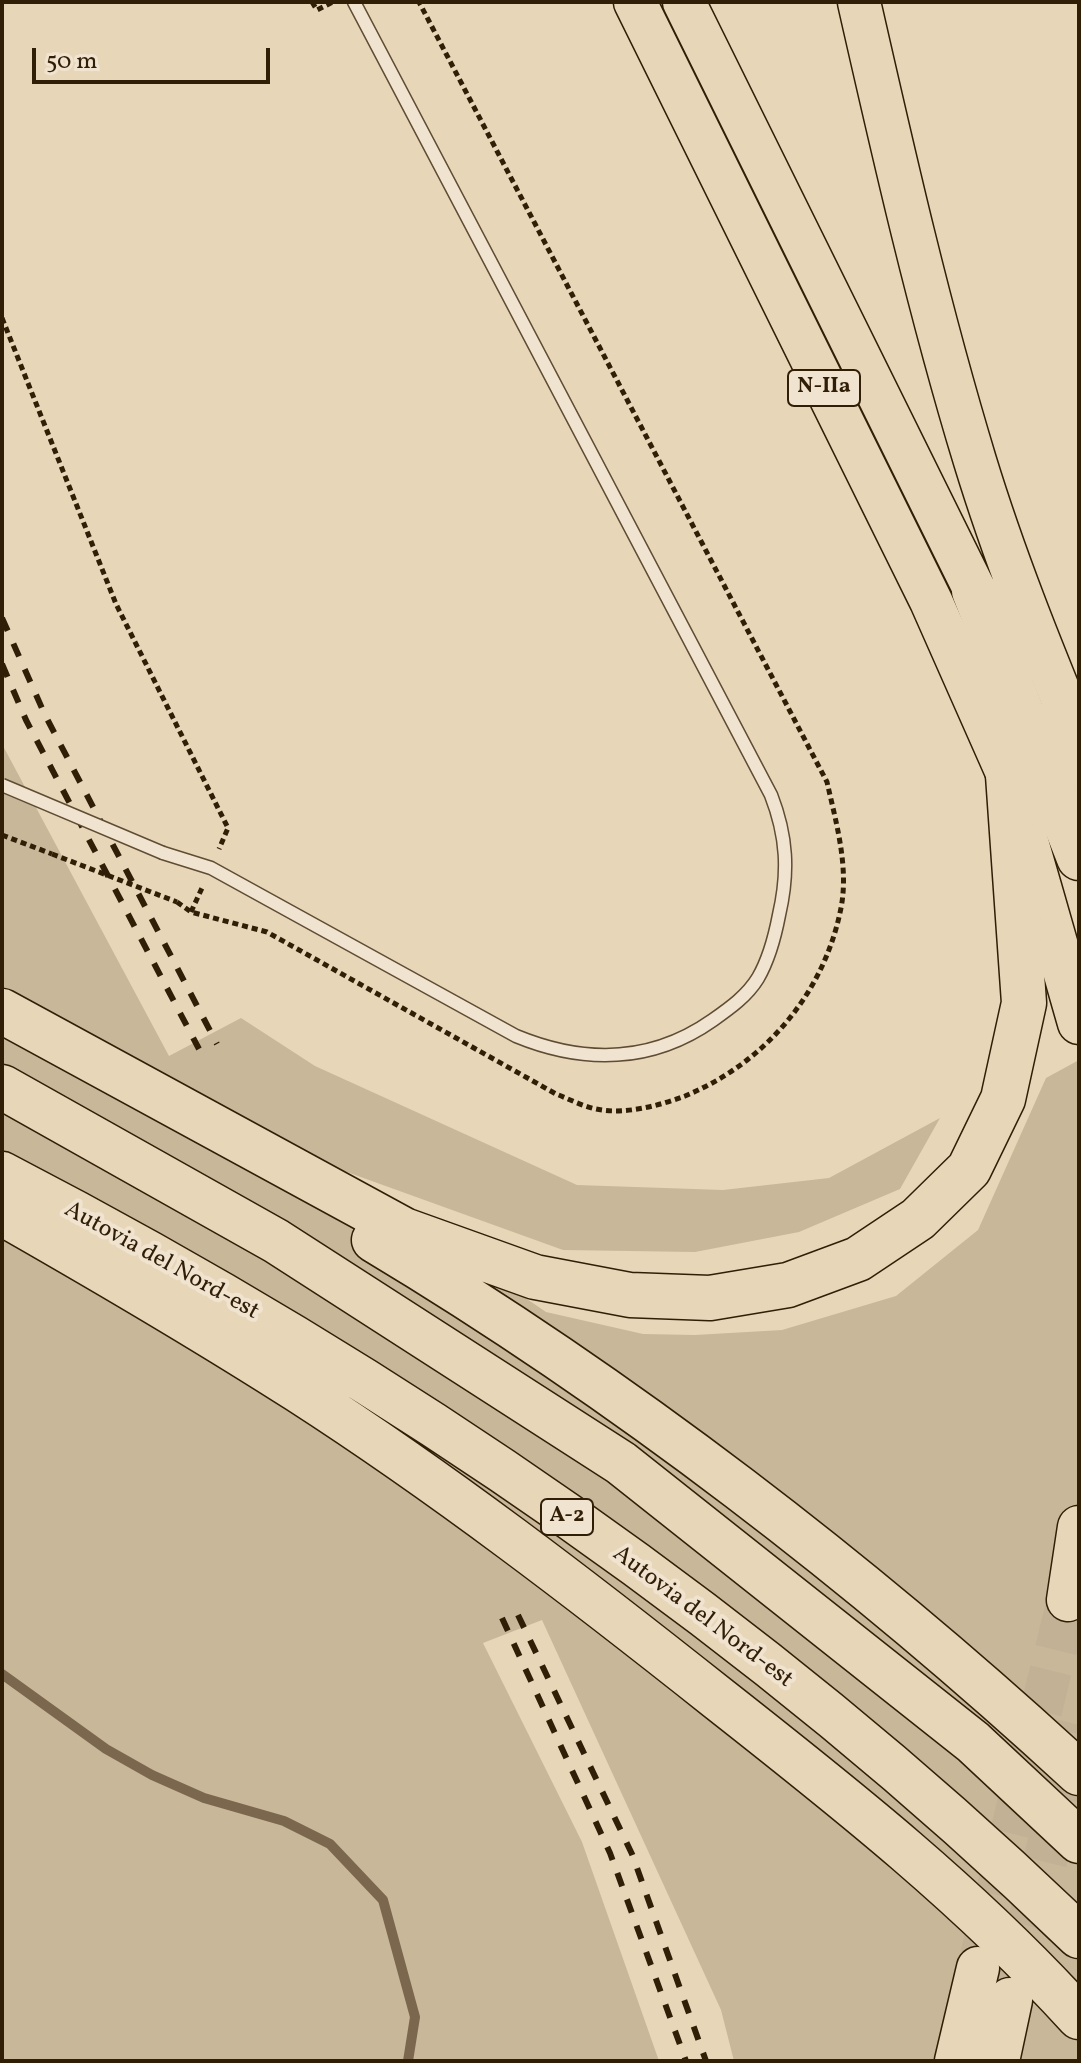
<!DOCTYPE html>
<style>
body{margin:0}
#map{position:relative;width:1081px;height:2063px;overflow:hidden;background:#e8d6b8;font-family:Vollkorn,serif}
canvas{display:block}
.frame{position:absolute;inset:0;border:4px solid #311e07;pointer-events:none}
.scale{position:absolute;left:32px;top:48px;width:238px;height:36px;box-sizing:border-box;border:4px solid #311e07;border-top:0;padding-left:10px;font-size:24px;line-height:28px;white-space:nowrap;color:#311e07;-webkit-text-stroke:6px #f0e4d1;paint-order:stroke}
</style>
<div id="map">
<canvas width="1081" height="2063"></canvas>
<div class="frame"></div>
<div class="scale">50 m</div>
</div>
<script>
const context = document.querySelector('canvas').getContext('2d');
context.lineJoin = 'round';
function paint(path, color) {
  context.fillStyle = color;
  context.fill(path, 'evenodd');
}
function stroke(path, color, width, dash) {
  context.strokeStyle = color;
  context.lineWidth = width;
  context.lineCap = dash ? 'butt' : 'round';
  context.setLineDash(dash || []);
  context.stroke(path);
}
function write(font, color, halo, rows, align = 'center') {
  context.font = font + ' Vollkorn,serif';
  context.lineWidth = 8;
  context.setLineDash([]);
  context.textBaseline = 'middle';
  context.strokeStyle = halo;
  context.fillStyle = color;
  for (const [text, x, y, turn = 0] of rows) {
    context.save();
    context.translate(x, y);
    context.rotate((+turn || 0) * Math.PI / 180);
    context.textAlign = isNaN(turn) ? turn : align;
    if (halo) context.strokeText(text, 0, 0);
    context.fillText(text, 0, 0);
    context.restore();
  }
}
const green = new Path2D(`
 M2,744L169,1056L241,1018L315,1066L577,1185L723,1190L829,1178L940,1118L900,1189L799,1232L695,1252L563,1250L333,1167L546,1312L643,1334L695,1335L782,1330L896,1296L978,1230L1046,1078L1079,1060V2061H734L721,2010L542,1620L483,1643L582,1842L659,2061H2Z`);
const stream = new Path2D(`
 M2,1674L106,1749L152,1775L204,1798L284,1821L330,1844L383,1900L415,2017L408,2061`);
const trunkTunnel = new Path2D(`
 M981,1956L1068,1600`);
const motorwayTunnel = new Path2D(`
 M1013,1990L1079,1725`);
const path = new Path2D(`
 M312,2L317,10L333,2
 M2,318L116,604L228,828L219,849
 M2,835L52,854
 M177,902L191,912L267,932L556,1094C569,1099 582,1106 596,1109C624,1115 658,1106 685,1096C765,1063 824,994 841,908C849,867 836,822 827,782L419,2
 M191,912L202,888`);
const service = new Path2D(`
 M163,853L211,868L516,1036C584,1064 652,1063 713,1020C730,1008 747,996 758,978C769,959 775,936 779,915C789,872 787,836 771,795L354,2`);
const trunk = new Path2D(`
 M635,2L931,601L1008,775L1079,1023
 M684,2L990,621
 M859,2C894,156 929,310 975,461C1004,556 1041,648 1079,740
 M1044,726L1079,793
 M1068,1600L1079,1527
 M956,2061L978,1968`);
const motorway = new Path2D(`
 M974,591L1079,858
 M2,1011L404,1230L535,1277L630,1295L710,1298L788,1285L858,1259L918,1219L969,1169L1003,1099L1024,1003L1008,775
 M2,1087L276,1241L621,1463L973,1742L1079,1841
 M2,1174C392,1376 763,1630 1079,1936
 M2,1213C102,1270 201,1328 298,1390C444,1484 583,1591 719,1699C845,1798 971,1898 1079,2017
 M374,1240C624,1390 864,1575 1079,1773
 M997,2061L1010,2000`);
const rail = new Path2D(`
 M2,618L45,715L217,1044
 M2,664L26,720L199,1049
 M518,1615L632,1854L706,2061
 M502,1618L610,1853L686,2061`);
const pathBridge = new Path2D(`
 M52,854L177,902`);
const serviceBridge = new Path2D(`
 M2,785L163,853`);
const shields = [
 [824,388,72],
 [567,1517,52]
];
const shieldNames = [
 ["N-IIa",824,388],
 ["A-2",567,1517]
];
const streetNames = [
 ["Autovia del Nord-est",161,1262,29],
 ["Autovia del Nord-est",702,1618,37]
];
paint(green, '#c9b79a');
stroke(stream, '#7a674d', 10);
stroke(trunkTunnel, '#c3b195', 42, [42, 21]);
stroke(motorwayTunnel, '#c3b195', 44, [44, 22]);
stroke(service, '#5f4c33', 15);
stroke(trunk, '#311e07', 45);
stroke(motorway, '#311e07', 47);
stroke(path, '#311e07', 5, [6, 4]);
stroke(service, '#f0e4d1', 12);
stroke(trunk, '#e8d6b8', 42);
stroke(motorway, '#e8d6b8', 44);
stroke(rail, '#311e07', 6, [14, 14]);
stroke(serviceBridge, '#5f4c33', 15, []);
stroke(pathBridge, '#311e07', 5, [6, 4]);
stroke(serviceBridge, '#f0e4d1', 12);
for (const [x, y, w] of shields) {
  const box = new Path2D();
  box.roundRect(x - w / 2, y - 18, w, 36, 6);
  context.fillStyle = '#f0e4d1';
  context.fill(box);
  stroke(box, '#311e07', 2);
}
write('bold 22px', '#311e07', null, shieldNames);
write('24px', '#311e07', '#f0e4d1', streetNames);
</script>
